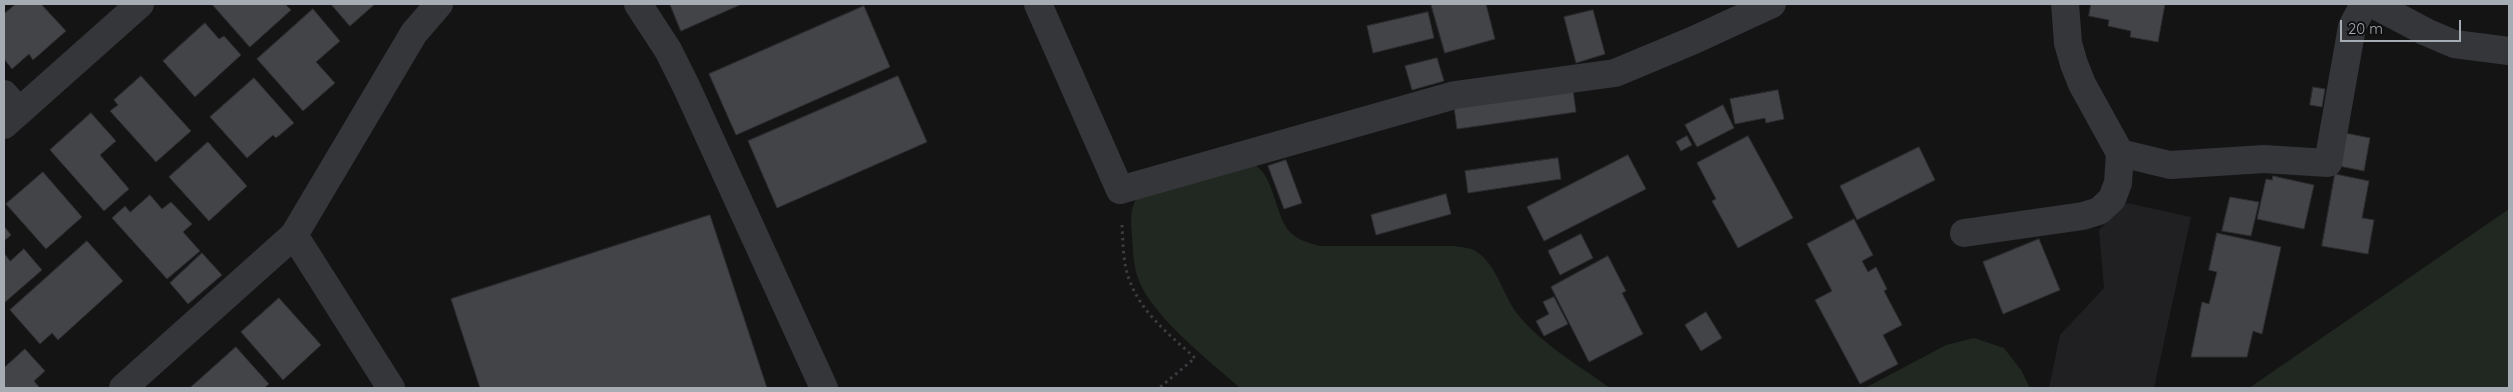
<!DOCTYPE html>
<style>
body{margin:0}
#map{position:relative;width:2513px;height:392px;overflow:hidden;background:#141415;font-family:Quicksand,sans-serif}
canvas{display:block}
.frame{position:absolute;inset:0;border:5px solid #a6acb4;pointer-events:none}
.scale{position:absolute;left:2340px;top:20px;width:121px;height:22px;box-sizing:border-box;border:2px solid #a6acb4;border-top:0;padding-left:6px;font-size:15px;line-height:18px;white-space:nowrap;color:#a6acb4;-webkit-text-stroke:4px #0f0f10;paint-order:stroke}
</style>
<div id="map">
<canvas width="2513" height="392"></canvas>
<div class="frame"></div>
<div class="scale">20 m</div>
</div>
<script>
const context = document.querySelector('canvas').getContext('2d');
context.lineJoin = 'round';
function paint(path, color) {
  context.fillStyle = color;
  context.fill(path, 'evenodd');
}
function stroke(path, color, width, dash) {
  context.strokeStyle = color;
  context.lineWidth = width;
  context.lineCap = dash ? 'butt' : 'round';
  context.setLineDash(dash || []);
  context.stroke(path);
}
const built = new Path2D(`
 M2127,203L2191,217L2154,388H2049L2060,335L2104,288L2099,230Z`);
const green = new Path2D(`
 M1252,164C1274,172 1274,213 1289,231C1297,240 1309,243 1320,246H1455C1461,247 1472,248 1477,252C1498,266 1503,297 1519,316C1543,345 1580,366 1610,388H1240C1209,360 1149,315 1137,275C1133,263 1133,249 1132,237C1131,221 1129,209 1138,196Z
 M2509,209V388H2249Z
 M1974,338L2004,348L2021,370L2030,388H1865L1946,345Z`);
const building = new Path2D(`
 M16,4H41L66,31L33,60L29,54L12,69L4,59V14Z
 M212,4H285L291,10L250,47Z
 M331,4H375L350,26Z
 M670,4H742L681,31Z
 M1431,4H1486L1495,39L1445,53Z
 M2091,4H2165L2158,42L2130,37L2131,31L2108,26L2109,20L2089,16Z
 M864,6L890,67L736,135L709,74Z
 M313,9L340,41L316,62L335,83L303,111L257,59Z
 M1593,10L1605,54L1576,63L1564,17Z
 M1428,12L1434,38L1373,53L1367,26Z
 M205,23L219,39L224,36L241,55L195,97L163,61Z
 M1437,58L1444,81L1412,90L1405,66Z
 M141,76L191,131L156,162L110,111L118,105L114,100Z
 M898,76L927,142L777,208L748,141Z
 M254,78L294,123L276,138L273,135L247,158L210,117Z
 M2313,87L2325,89L2322,107L2310,105Z
 M1573,90L1576,112L1457,129L1454,107Z
 M1778,90L1784,119L1766,123L1765,118L1735,124L1730,99Z
 M1723,105L1734,128L1697,147L1685,125Z
 M91,113L116,141L100,155L129,189L104,211L50,150Z
 M2345,133L2370,138L2364,171L2339,166Z
 M1687,136L1692,145L1681,151L1676,142Z
 M1748,136L1793,218L1738,248L1712,201L1716,199L1697,163Z
 M208,142L247,186L209,221L169,177Z
 M1919,147L1935,180L1857,220L1840,186Z
 M1628,155L1646,189L1544,241L1527,207Z
 M1558,158L1561,179L1468,193L1465,171Z
 M1286,160L1302,203L1284,209L1268,166Z
 M43,172L82,217L46,249L6,204Z
 M2335,174L2369,181L2362,218L2374,220L2368,254L2322,246Z
 M2273,176L2314,185L2304,229L2257,219L2266,179L2272,180Z
 M1446,194L1451,214L1376,235L1371,215Z
 M150,195L162,209L171,202L192,224L183,232L200,251L167,279L112,218L125,206L130,212Z
 M2230,197L2259,202L2251,236L2222,231Z
 M710,215L767,388H480L451,299Z
 M1854,219L1873,255L1862,261L1868,272L1876,267L1887,289L1884,291L1902,325L1883,335L1898,364L1860,384L1815,300L1832,291L1807,244Z
 M4,226L11,235L4,241Z
 M2217,233L2281,247L2262,334L2253,331L2247,357H2191L2202,302L2209,304L2217,272L2209,270Z
 M1581,234L1593,258L1560,275L1548,251Z
 M2039,239L2060,290L2003,314L1983,262Z
 M87,241L123,281L58,340L52,333L40,344L10,310Z
 M24,249L42,270L4,303V253L10,261Z
 M202,253L222,275L188,304L170,283Z
 M1608,256L1626,291L1622,293L1643,334L1589,362L1551,287Z
 M1554,297L1568,324L1544,336L1536,321L1549,314L1543,302Z
 M279,298L321,345L283,380L241,332Z
 M1706,312L1722,338L1701,351L1685,325Z
 M236,347L269,384L264,388H190Z
 M25,349L45,371L34,381L40,388H4V368Z`);
const path = new Path2D(`
 M1122,225C1123,243 1123,263 1129,279C1141,313 1170,335 1195,358L1159,388`);
const minor = new Path2D(`
 M638,4L668,50L686,86L824,388
 M1038,4L1120,190L1455,95L1615,73L1694,40L1772,4
 M2373,4L2426,32L2454,44L2509,51
 M4,94L19,111
 M4,125L140,4
 M2120,153L2170,165L2264,159L2328,163L2352,27L2364,4
 M1964,233L2083,216L2099,211L2112,199L2118,183L2120,153L2082,84L2074,64L2068,43L2065,4
 M294,235L391,388
 M123,388L294,235L414,33L439,4`);
paint(built, '#202022');
paint(green, '#202821');
paint(building, '#434448');
stroke(building, '#2e2e31', 1);
stroke(path, '#3b3d41', 3, [2.5, 4]);
stroke(minor, '#35363a', 28);
</script>
